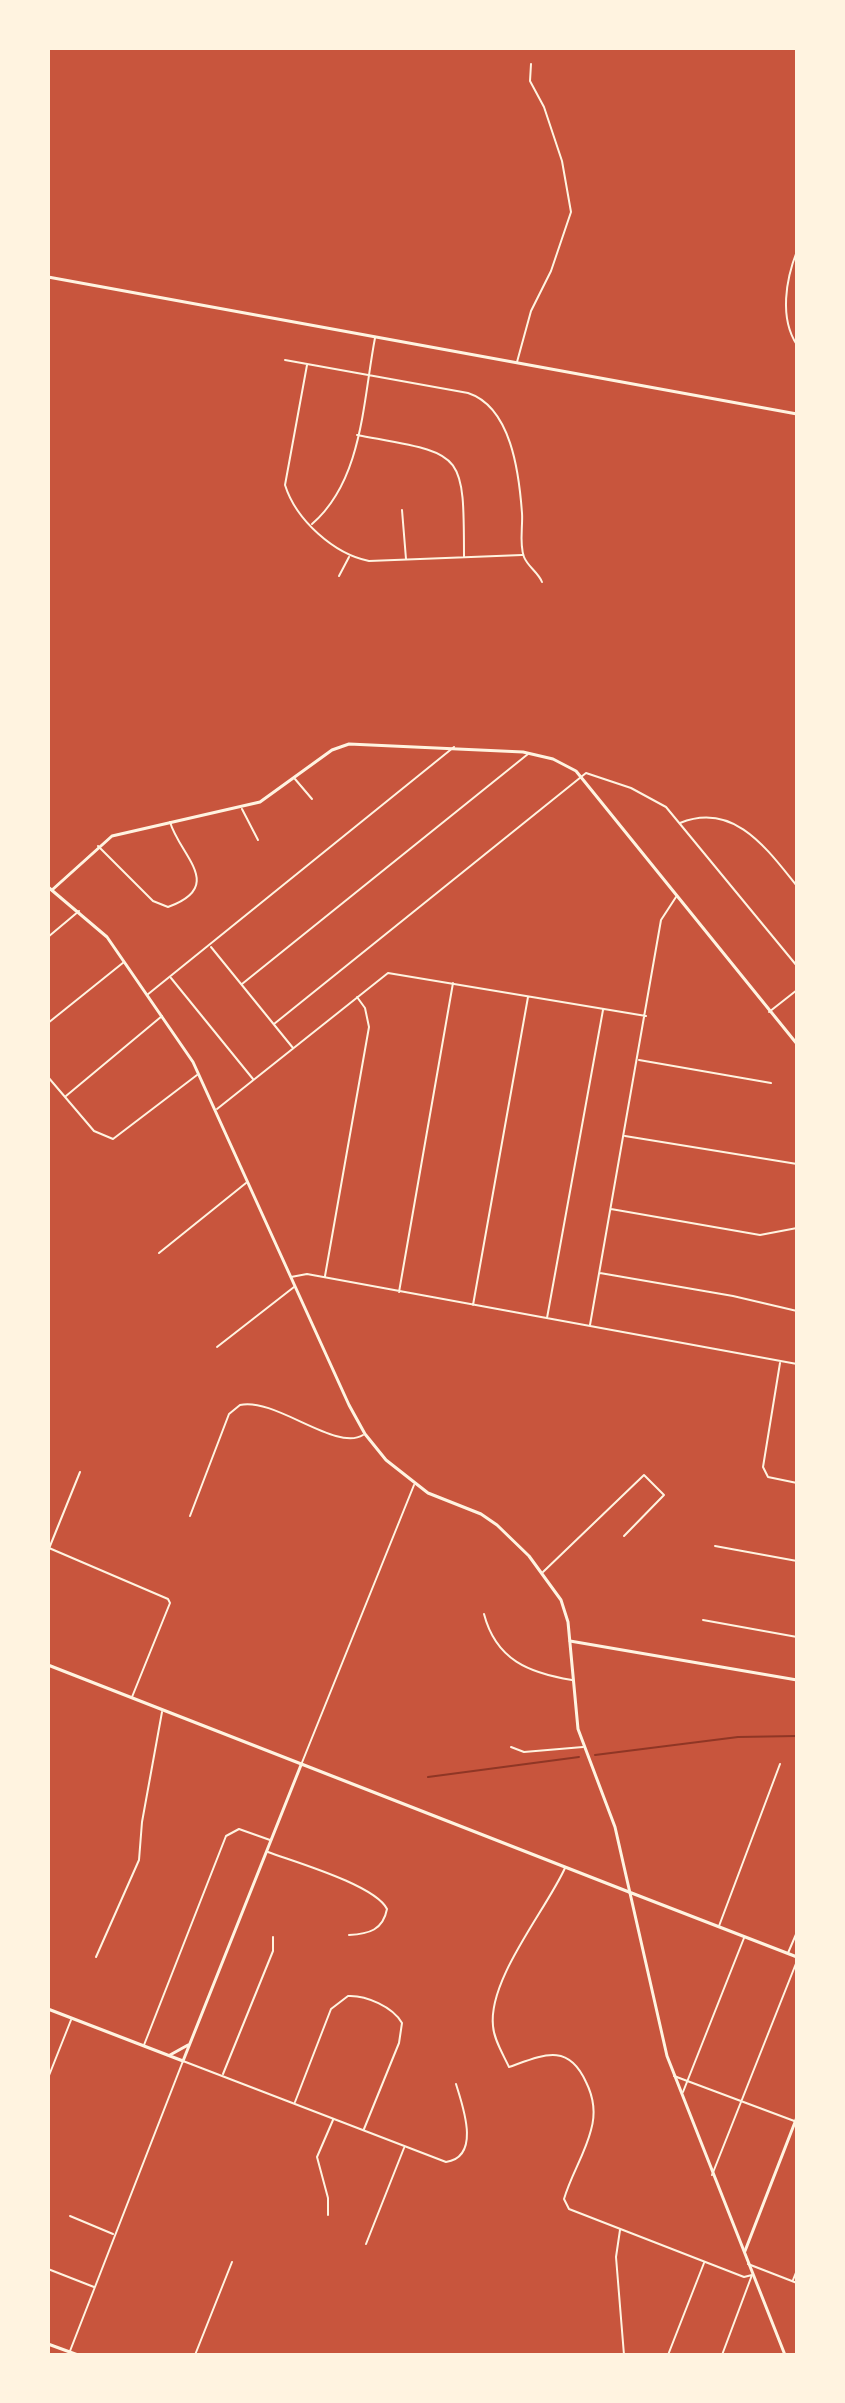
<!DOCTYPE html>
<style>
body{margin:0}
#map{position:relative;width:845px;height:2403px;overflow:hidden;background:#c8553d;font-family:"DejaVu Sans",sans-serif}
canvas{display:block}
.frame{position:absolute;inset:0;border:50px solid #fff3e0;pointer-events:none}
</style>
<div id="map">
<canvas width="845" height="2403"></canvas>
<div class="frame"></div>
</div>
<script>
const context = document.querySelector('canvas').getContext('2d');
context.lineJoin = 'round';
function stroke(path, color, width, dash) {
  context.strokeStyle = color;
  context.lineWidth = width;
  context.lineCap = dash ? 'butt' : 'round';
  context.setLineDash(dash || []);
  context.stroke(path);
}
const stream = new Path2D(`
 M595,1755L738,1737L797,1736
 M428,1777L579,1757`);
const minor = new Path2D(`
 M797,251C786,279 779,318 797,345
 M285,360L468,393C511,407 519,472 522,513C523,526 519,544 524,557C528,567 538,572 542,582
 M517,362L531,311L551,271L571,212L562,161L544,107L530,81L531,64
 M307,365L285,485C296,520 334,554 369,561L522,555
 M357,435C463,455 464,447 464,557
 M402,510L406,559
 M312,524C363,480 363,400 375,338
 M339,576L349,557
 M295,779L312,799
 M242,809L258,840
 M680,823C734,801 767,849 797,886
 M98,846L153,901L168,907C226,886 180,856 170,822
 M48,937L79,911
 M211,947L293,1048
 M171,978L253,1079
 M242,984L528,754
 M147,995L454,747
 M769,1012L797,990
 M48,1023L124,962
 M274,1024L586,773L631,788L666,807L797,966
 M639,1060L771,1083
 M48,1077L94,1131L113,1139L197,1075
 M66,1096L162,1016
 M217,1109L388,973L646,1016
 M625,1136L797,1164
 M611,1209L760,1235L797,1228
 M159,1253L246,1183
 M600,1273L733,1296L797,1311
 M325,1276L369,1027L365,1008L357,997
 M291,1277L307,1274L797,1364
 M399,1292L453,983
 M473,1305L528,997
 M547,1318L603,1010
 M590,1325L661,920L676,897
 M217,1347L294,1287
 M780,1363L763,1467L768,1477L797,1483
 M190,1516L229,1414L240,1405C275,1397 336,1452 363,1435
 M715,1546L797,1561
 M49,1548L168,1599L170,1603L132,1697
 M48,1551L80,1472
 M543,1572L644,1475L664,1495L624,1536
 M484,1614C496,1660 529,1673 572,1680
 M703,1620L797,1637
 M511,1747L524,1752L583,1747
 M301,1765L414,1485
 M268,1852C295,1862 375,1885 387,1909C383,1930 369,1934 349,1935
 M565,1868C546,1910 488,1979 493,2026C494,2040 503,2054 509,2067C543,2055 568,2042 586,2082C594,2098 596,2113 591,2130C585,2154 571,2175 564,2199L569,2209L744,2277L752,2275L722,2355
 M719,1926L780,1764
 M788,1953L797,1932
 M96,1957L139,1860L142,1822L162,1712
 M144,2045L226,1836L239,1829L270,1840
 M223,2074L273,1951V1937
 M674,2076L797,2122
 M48,2078L71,2020
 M683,2092L744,1938
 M295,2102L331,2009L348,1996C366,1995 393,2007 402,2023L399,2043L364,2129
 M712,2175L797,1961
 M328,2215V2198L317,2157L333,2120
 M70,2216L113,2234
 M620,2230L616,2257L624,2355
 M366,2244L404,2148
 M748,2264L797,2283
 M48,2269L94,2287
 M793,2280L797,2270
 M70,2351L183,2061L446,2162C482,2157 462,2104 456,2084
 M195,2355L232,2262
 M668,2355L704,2263`);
const tertiary = new Path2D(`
 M52,890L112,836L260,802L332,750L349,744L523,752L553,759L576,771L797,1044
 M570,1641L797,1680
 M48,1665L629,1892
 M48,2009L183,2061L301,1765
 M170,2055L188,2045
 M745,2251L797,2117
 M48,2344L78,2355`);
const secondary = new Path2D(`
 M48,277L797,414
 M48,887L107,937L193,1062L349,1405L365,1434L386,1460L428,1493L481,1514L497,1525L529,1556L561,1600L568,1622L578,1729L615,1827L667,2056L785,2355
 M629,1892L797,1957`);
stroke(stream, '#8f3625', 2);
stroke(minor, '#fff3e0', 2);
stroke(tertiary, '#fff3e0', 3);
stroke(secondary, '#fff3e0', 3);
</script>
